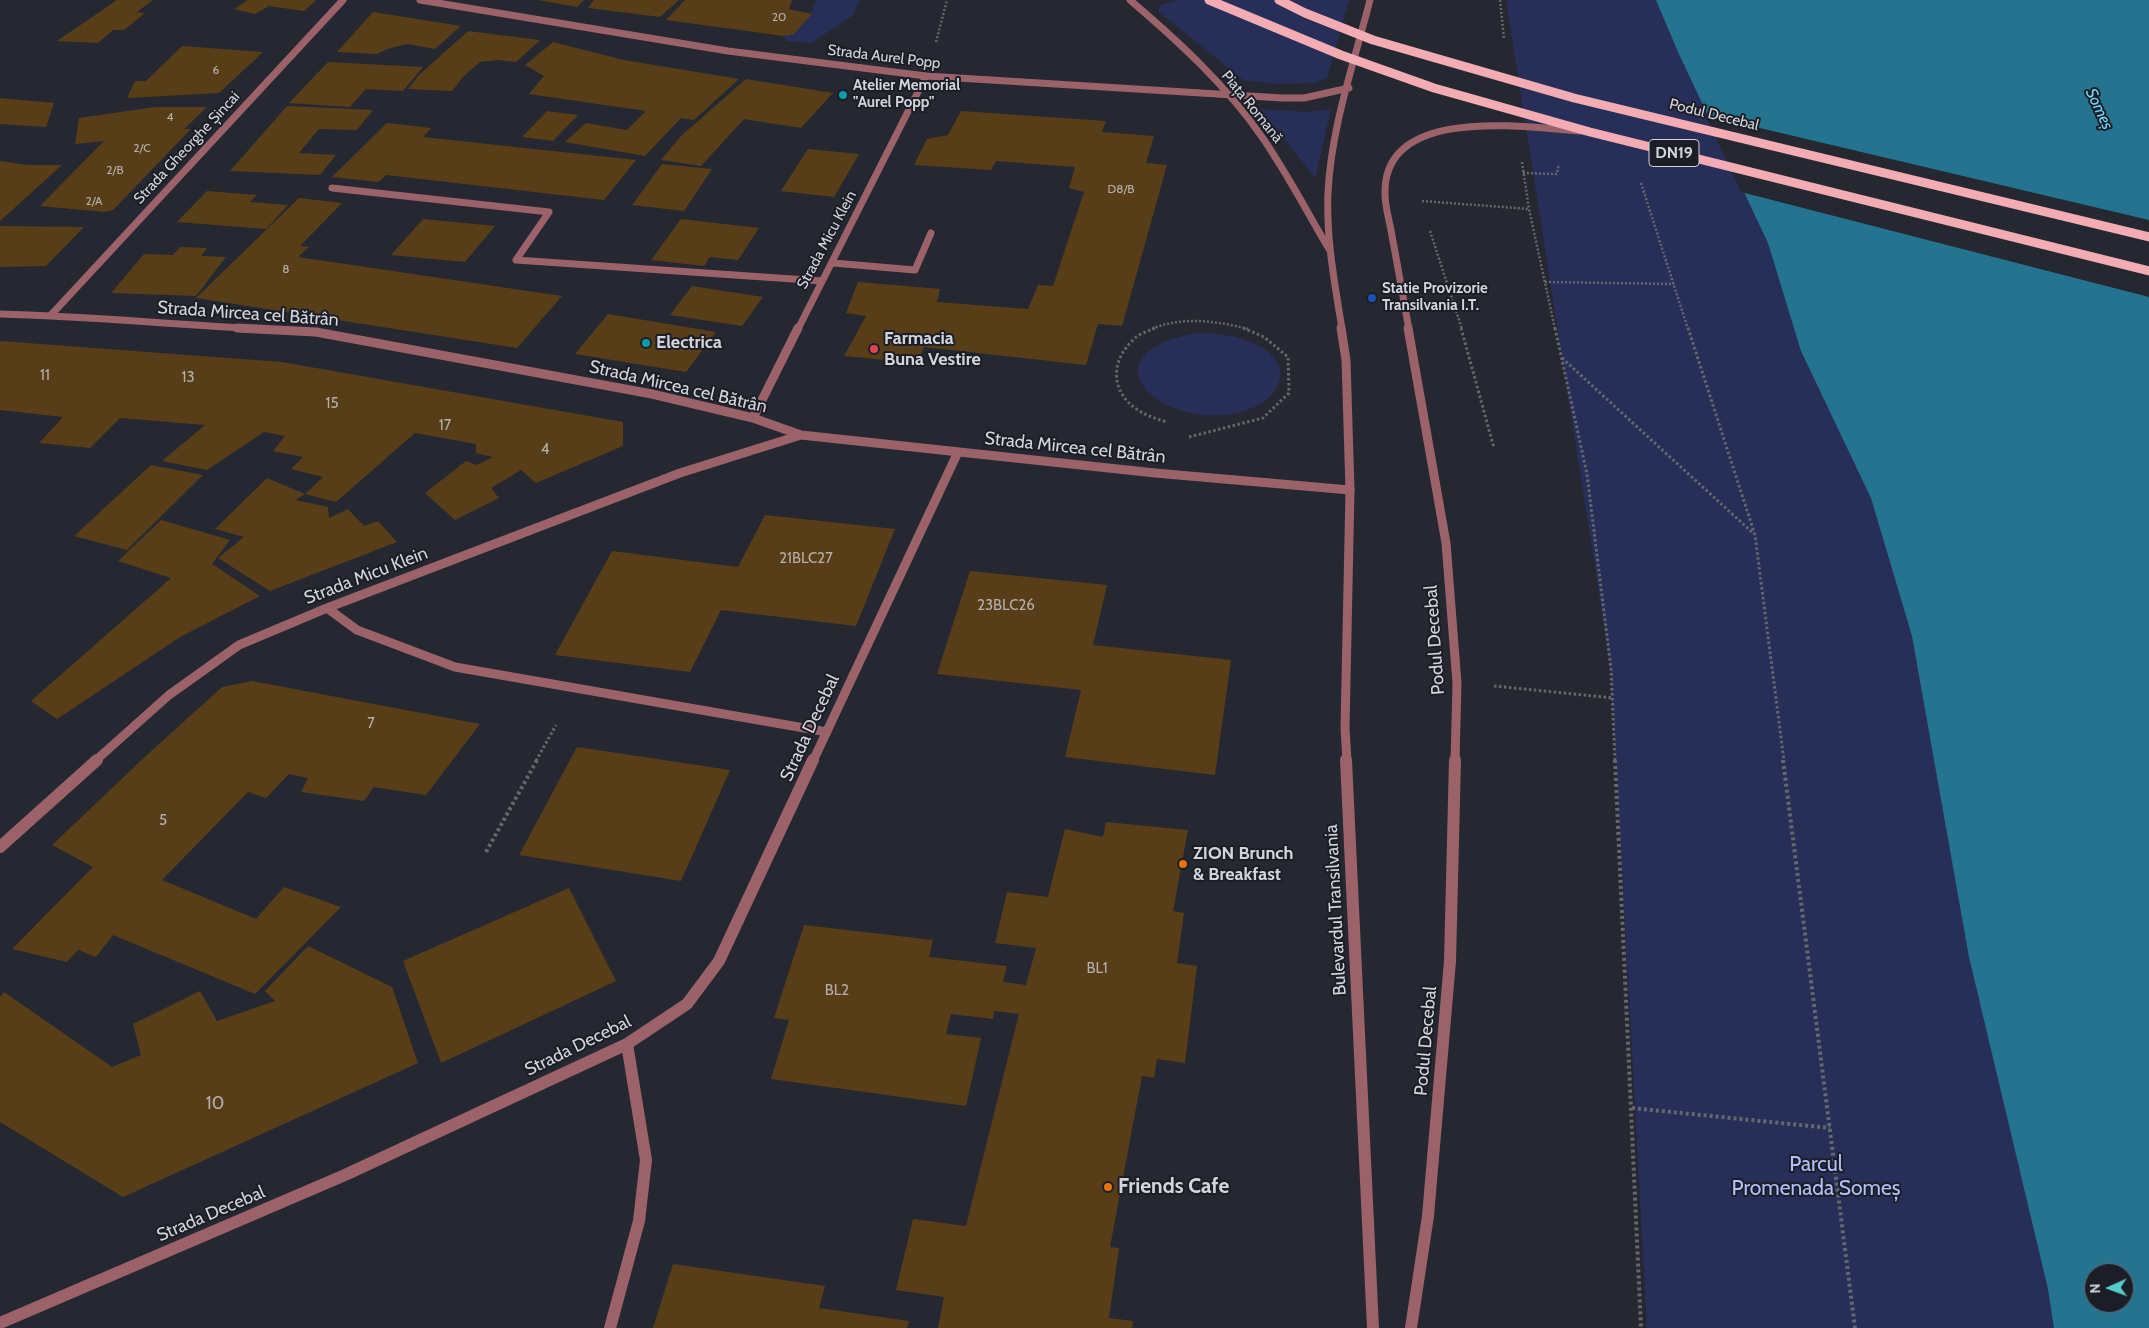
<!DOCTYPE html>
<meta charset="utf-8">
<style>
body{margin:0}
#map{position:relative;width:2149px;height:1328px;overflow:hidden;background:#252831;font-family:Cabin,sans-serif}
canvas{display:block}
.north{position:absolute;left:2084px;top:1263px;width:50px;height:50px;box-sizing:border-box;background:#1c1e27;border:1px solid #65676f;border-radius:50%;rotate:268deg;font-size:14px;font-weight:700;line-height:20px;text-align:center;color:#d3d5db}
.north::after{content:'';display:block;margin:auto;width:18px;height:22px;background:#53cdc9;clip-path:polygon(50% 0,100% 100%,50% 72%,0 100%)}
</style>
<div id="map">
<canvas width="2149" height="1328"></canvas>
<div class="north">N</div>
</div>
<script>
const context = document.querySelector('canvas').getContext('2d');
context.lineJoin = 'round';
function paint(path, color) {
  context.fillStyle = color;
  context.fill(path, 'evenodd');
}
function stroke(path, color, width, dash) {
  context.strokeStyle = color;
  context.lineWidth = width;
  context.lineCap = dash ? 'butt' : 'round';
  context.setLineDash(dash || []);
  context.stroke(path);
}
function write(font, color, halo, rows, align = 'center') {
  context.font = font + ' Cabin,sans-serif';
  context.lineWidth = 4;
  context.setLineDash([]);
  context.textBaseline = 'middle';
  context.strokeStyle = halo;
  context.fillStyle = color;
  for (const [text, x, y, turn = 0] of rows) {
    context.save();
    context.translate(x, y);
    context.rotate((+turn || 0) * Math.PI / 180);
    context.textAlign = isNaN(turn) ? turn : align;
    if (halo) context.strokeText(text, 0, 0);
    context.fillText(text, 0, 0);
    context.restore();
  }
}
const green = new Path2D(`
 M816,0H860L852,16L811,43L787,41L784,36C801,33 811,16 816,0Z
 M1180,0H1349L1327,78L1313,83L1277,84L1243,80L1158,11L1160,5Z
 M1506,0H2149V1328H1647L1611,669ZM2094,1273H2124V1303H2094Z
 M1257,109L1309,112L1331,109L1315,178L1281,134Z
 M1196,333C1217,333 1236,335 1255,344C1295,362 1284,398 1247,410C1169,437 1075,356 1196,333Z`);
const water = new Path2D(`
 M1656,0H2149V1328H2054L2048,1289L1969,957L1912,636L1871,498L1801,351L1768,243L1678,52ZM2094,1273H2124V1303H2094Z`);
const pier = new Path2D(`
 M1705,115L2149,220V297L1741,192Z`);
const building = new Path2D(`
 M117,0H153L137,12L145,13L124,30H113L98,43L57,41Z
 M248,0H316L304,11L269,6L255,14L234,9Z
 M538,0H584L577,7Z
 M594,0H679L660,17L588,8Z
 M685,0H792L789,9L812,14L794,34L784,36L666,20Z
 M373,12L461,26L435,49L407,44L387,49L377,54L337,52Z
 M468,31L540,40L516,62L498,60L480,62L463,77L452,91L408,89L419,75Z
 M553,42L624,60L739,79L694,120L681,118L645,156L565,142L586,123L627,130L646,111L529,94L544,76L525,65Z
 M182,46L263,52L219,93L127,98L135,81H146Z
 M328,62L423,67L403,91L366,89L350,107L289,103Z
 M746,79L833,93L801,128L744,119L701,166L661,160L682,135Z
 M0,98L54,103L46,127L0,124Z
 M287,106L373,110L357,130L319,129L299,153L336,155L320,175L230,171Z
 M155,107H207L184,129H191L113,210L105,212L40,206L104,141L75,144L79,118Z
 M547,111L578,115L553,141L522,137Z
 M961,111L1106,121L1102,132L1154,136L1146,163L1167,165L1122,326L1098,324L1086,365L924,347L917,363L844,356L866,316L846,313L858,282L940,289L937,302L1028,309L1038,285L1053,286L1084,192L1069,188L1075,167L996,161L991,170L914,165L927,139L948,135Z
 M387,123L431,128L423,137L636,160L604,200L386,175L379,182L332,177Z
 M808,149L859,154L834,197L781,191Z
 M0,161L26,165H62L0,221Z
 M662,164L712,169L684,211L632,205Z
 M207,191L257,195L250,202L288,205L266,229L177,222Z
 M299,198L342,203L300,246L309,247L298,257L562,296L517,348L196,298Z
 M423,219L495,226L465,262L391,255Z
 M681,219L759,228L738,260L710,257L704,266L651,260Z
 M0,226L84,227L46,266L0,267Z
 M180,247L207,248L201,256L226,257L196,296L111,293L144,254L173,255Z
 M692,286L763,297L742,326L670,315Z
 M608,314L716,332L686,372L575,354Z
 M0,341L282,362L623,422V446L536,483L521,470L491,488L499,498L455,520L425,493L466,461L477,465L493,457L476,453V444L415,433L336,502L305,494L295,500L328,507L329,518L348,509L364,526L378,521L397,542L270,591L218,558L244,537L215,529L267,478L305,494L323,477L291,469L303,457L273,451L285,436L264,432L207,470L162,461L205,425L120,418L90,448L39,443L63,417L0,410Z
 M151,465L203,475L127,550L74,536Z
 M765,515L895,529L856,626L721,610L690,672L555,655L612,551L738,567Z
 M161,520L230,540L212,564L260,596L180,637L57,719L31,701L171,578L118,561Z
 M970,571L1107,585L1093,645L1231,660L1215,775L1065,757L1081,690L937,674Z
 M252,681L480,724L426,795L374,787L364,801L301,792L308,778L289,774L266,798L248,792L162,880L256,919L284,887L341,907L255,994L113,935L96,957L78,950L67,962L12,949L93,867L52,845L148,754L222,687Z
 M577,747L730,770L681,881L519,855Z
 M1106,822L1188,830L1173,911L1184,913L1177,963L1197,966L1185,1063L1157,1059L1154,1078L1142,1076L1110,1247L1119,1248L1109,1318L1133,1321L1132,1328H938L944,1297L896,1290L913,1219L966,1226L1019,1014L994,1011L993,1019L951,1014L946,1034L981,1038L966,1106L771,1079L789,1020L774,1018L804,925L933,940L929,957L1007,966L1003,982L1026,985L1036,948L995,943L1007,892L1048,897L1065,829L1103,837Z
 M569,888L616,981L441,1063L403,961Z
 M308,946L392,987L418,1063L123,1197L0,1122V997L4,992L112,1067L141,1055L133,1024L200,991L217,1021L275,1001L265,991Z
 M673,1264L825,1286L819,1308L909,1321L907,1328H653Z`);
const pathFar2 = new Path2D(`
 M1500,0L1504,39
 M936,42L947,0
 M1522,162L1529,209L1555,329
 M1523,173L1557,174L1559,164
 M1641,183L1688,329
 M1422,201L1529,209
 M1430,231L1462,329
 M1545,282L1674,284
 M1152,329C1181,316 1218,321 1248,329`);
const pathFar1 = new Path2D(`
 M1155,328C1148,331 1139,334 1134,339C1110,361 1110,392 1138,410C1147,416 1157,419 1167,422
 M1461,328L1494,448
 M1555,328L1587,474L1611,669L1615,761
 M1688,328L1755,535L1784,761
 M1562,358L1754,534
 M1189,437L1263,418L1289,393L1288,357L1264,337L1243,328
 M1494,686L1613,698
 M536,761L556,725`);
const path = new Path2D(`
 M1615,760L1641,1328
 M1783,760L1855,1328
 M486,852L537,760
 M1632,1108L1830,1128`);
const minorFar2 = new Path2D(`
 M420,0L728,51L926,76L1282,98H1304L1349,88
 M332,188L549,212L516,260L822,281
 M833,263L915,270L931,233
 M0,314C88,316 175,325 263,329
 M51,315L343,0
 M798,329L926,76`);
const minorFar1 = new Path2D(`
 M237,328L316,332L652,394L753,418L801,435L1155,473L1350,490
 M753,418L798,328
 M327,608L357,630L455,667L827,732
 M95,761L169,695L239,645L327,608L680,473L801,435
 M813,761L958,452`);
const minor = new Path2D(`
 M0,847L97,760
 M0,1323L345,1175L627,1044L687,1004L719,961L813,760
 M610,1328L639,1221L646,1160L627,1044`);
const tertiaryFar2 = new Path2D(`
 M1130,0C1177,40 1227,86 1262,137C1287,173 1307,212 1329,249
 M1342,329C1335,285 1326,239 1328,193C1331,128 1354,63 1370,0`);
const tertiaryFar1 = new Path2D(`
 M1341,328L1346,360L1350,490L1345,728L1347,761`);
const tertiary = new Path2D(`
 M1346,760L1373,1328
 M1411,1328L1428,1216L1450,961`);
const tertiaryBridgeFar2 = new Path2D(`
 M1409,329C1403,298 1398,267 1392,236C1390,222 1385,208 1385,194C1383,105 1524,127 1580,131`);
const tertiaryBridgeFar1 = new Path2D(`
 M1408,328L1446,543L1457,683L1455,761`);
const tertiaryBridge = new Path2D(`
 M1450,961L1455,760`);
const primaryBridge = new Path2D(`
 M1209,0L1341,55L1434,88L1590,132L2149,271
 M1279,0L1305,13L1373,40L1574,98L2149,237`);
const markers = [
 [843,95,5,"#0f9aa8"],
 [1372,298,5,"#1a4fb4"],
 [646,343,5,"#0f9aa8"],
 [874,349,5,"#e0444e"],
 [1183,864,5,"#e8710a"],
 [1108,1187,5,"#e8710a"]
];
const farNumbernames = [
 ["20",779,17],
 ["6",216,70],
 ["4",170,117],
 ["2/C",142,148],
 ["2/B",115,170],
 ["D8/B",1121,189],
 ["2/A",94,201],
 ["8",286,269]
];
const farStreetnames = [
 ["Strada Aurel Popp",884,57,7],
 ["Piața Romană",1252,107,51],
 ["Podul Decebal",1714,115,14],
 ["Strada Gheorghe Șincai",187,148,-47],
 ["Strada Micu Klein",827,240,-62]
];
const farPoinames = [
 ["Atelier Memorial",853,86],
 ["\"Aurel Popp\"",853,103],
 ["Statie Provizorie",1382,289],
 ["Transilvania I.T.",1382,306]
];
const numberNames = [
 ["11",45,376],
 ["13",188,378],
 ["15",332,404],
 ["17",445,426],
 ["4",545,450],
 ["21BLC27",806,559],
 ["23BLC26",1006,606],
 ["7",371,724],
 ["5",163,821],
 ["BL1",1097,969],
 ["BL2",837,991]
];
const farWaternames = [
 ["Someș",2099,109,65]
];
const shields = [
 [1674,153,50]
];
const shieldNames = [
 ["DN19",1674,153]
];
const streetNames = [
 ["Strada Mircea cel Bătrân",248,314,4],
 ["Strada Mircea cel Bătrân",678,387,13],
 ["Strada Mircea cel Bătrân",1075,448,6],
 ["Strada Micu Klein",366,576,-21],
 ["Podul Decebal",1435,640,-94],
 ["Strada Decebal",810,728,-65],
 ["Bulevardul Transilvania",1336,910,-93],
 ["Podul Decebal",1426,1041,-85],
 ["Strada Decebal",578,1046,-26],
 ["Strada Decebal",211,1214,-23]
];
const poiNames = [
 ["Farmacia",884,339],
 ["Buna Vestire",884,360],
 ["Electrica",656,343],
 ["ZION Brunch",1193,854],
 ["& Breakfast",1193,875]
];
const nearNumbernames = [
 ["10",215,1104]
];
const nearParknames = [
 ["Parcul",1816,1165],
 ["Promenada Someș",1816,1189]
];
const nearPoinames = [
 ["Friends Cafe",1118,1187]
];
paint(green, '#272f58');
paint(water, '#24748f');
paint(pier, '#252831');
paint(building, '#583e18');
stroke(pathFar2, '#64676e', 2.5, [2, 2]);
stroke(pathFar1, '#64676e', 3, [2.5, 2.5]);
stroke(path, '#64676e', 4, [3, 3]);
stroke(minorFar2, '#9b6269', 7);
stroke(minorFar1, '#9b6269', 9);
stroke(minor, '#9b6269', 12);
stroke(tertiaryFar2, '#9b6269', 7);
stroke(tertiaryFar1, '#9b6269', 9);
stroke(tertiary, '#9b6269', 12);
stroke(tertiaryBridgeFar2, '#9b6269', 7);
stroke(tertiaryBridgeFar1, '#9b6269', 9);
stroke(tertiaryBridge, '#9b6269', 12);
stroke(primaryBridge, '#f3abb4', 9);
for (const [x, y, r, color] of markers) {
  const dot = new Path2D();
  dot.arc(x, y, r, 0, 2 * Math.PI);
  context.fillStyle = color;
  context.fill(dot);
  stroke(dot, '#1c1e27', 2);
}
write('12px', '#b4afaa', null, farNumbernames);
write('15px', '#d3d5db', '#1c1e27', farStreetnames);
write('bold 15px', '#d3d5db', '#1c1e27', farPoinames, 'left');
write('15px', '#b4afaa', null, numberNames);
write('italic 16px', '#71d8fe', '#1c1e27', farWaternames);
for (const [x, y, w] of shields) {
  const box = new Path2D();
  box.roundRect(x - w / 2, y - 13.5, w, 27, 4);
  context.fillStyle = '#1c1e27';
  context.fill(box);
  stroke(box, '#d3d5db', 1);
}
write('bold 16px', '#d3d5db', null, shieldNames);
write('18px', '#d3d5db', '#1c1e27', streetNames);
write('bold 18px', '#d3d5db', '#1c1e27', poiNames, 'left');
write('18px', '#b4afaa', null, nearNumbernames);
write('21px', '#b1c0f9', '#1c1e27', nearParknames);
write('bold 21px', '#d3d5db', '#1c1e27', nearPoinames, 'left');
</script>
